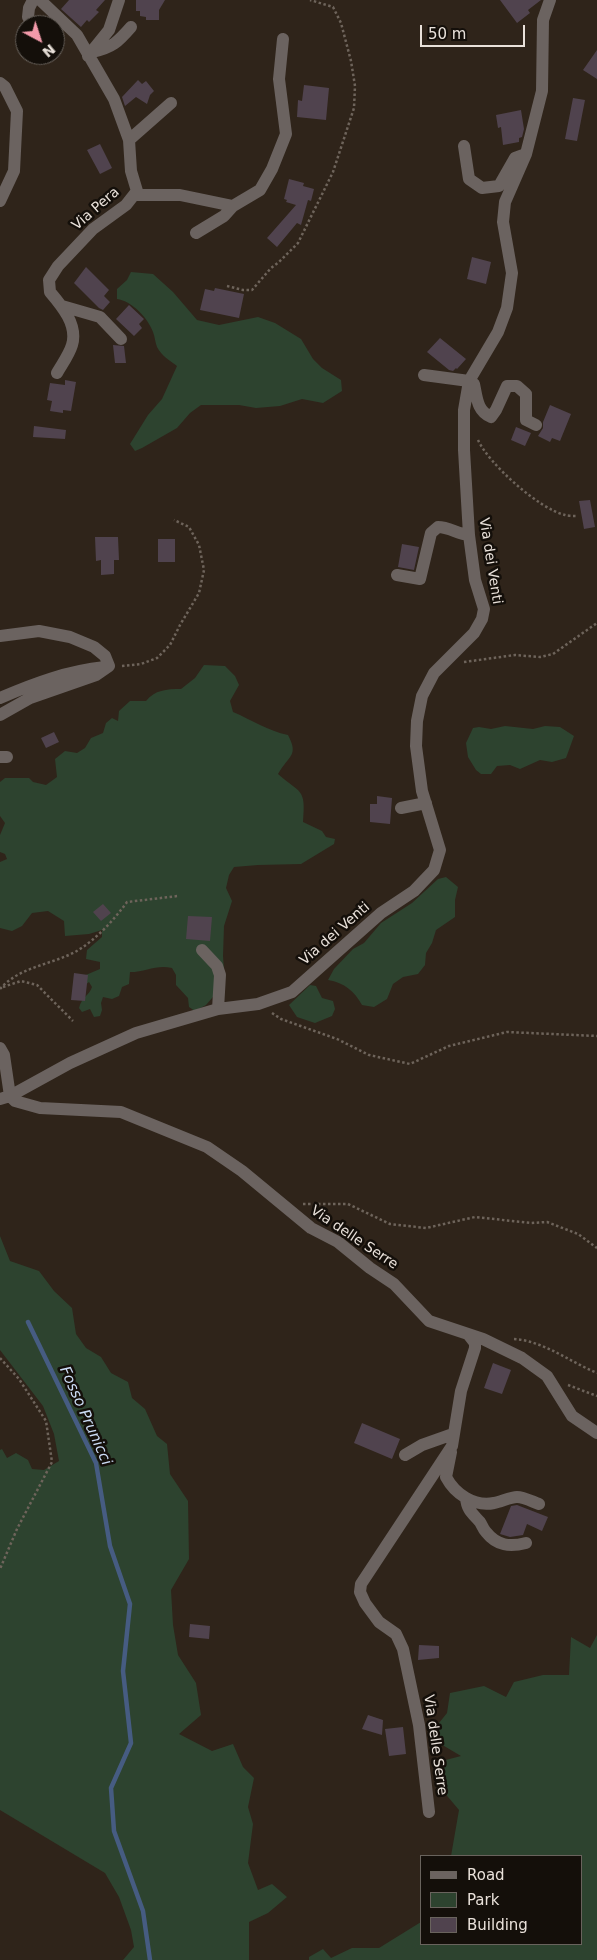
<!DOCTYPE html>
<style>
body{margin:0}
#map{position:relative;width:597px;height:1960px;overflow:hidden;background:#2f241a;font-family:"DejaVu Sans",sans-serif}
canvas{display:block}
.legend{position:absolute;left:420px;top:1855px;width:162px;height:90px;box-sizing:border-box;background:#140f0a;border:1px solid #69635d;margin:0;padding:6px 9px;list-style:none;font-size:15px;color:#e9e1da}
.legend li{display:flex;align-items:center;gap:10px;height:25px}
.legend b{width:25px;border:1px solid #69635d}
.north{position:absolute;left:15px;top:15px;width:50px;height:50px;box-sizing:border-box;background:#140f0a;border:1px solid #69635d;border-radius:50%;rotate:140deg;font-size:14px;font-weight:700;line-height:20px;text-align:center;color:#e9e1da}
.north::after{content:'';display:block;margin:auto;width:18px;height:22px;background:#f39aaa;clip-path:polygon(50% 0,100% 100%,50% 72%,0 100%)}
.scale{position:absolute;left:420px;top:25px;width:105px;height:22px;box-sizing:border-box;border:2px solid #e9e1da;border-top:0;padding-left:6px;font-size:15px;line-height:18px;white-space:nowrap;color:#e9e1da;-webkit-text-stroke:4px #140f0a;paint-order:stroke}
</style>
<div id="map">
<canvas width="597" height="1960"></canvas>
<ul class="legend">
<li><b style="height:6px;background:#6b6360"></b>Road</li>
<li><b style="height:14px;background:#2d432f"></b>Park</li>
<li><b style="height:14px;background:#50434e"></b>Building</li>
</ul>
<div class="north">N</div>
<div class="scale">50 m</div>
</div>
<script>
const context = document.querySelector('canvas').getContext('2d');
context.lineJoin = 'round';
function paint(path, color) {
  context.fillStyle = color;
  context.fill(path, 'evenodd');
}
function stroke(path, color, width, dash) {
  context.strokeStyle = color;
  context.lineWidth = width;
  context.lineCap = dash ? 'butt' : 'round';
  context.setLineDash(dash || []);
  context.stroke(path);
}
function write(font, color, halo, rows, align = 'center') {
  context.font = font + ' "DejaVu Sans",sans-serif';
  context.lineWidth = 5;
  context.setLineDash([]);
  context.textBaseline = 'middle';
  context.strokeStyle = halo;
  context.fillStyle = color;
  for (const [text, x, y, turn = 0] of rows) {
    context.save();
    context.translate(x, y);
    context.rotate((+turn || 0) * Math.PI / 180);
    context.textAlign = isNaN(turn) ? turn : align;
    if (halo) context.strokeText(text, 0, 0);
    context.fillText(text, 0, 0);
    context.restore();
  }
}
const green = new Path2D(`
 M131,272L153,274L173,292L197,320L219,325L258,317L275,323L301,339L313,359L322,368L341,380L342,391L323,403L302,399L280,406L256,408L239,405H201L190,413L177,428L142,448L135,451L130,444L148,415L162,399L177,366C169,360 162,356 157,347C155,342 155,337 153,332C148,318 132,301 117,299V289L127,280Z
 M204,665L225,666L235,676L239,685L230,701L233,712C252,720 268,731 288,735C299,756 289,755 278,774C301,794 306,788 303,822L322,831L326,837L335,839L334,844L301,864L258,865L234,867L229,875L226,888L232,901L224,926L223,956L225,983L206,1005L195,1011L189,1007L188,998L176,985V975L172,968C157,964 146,972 130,972L129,984L122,987L119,996L112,999L103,997L101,1003L102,1010L100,1016L94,1017L90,1009L82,1012L79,1008C82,996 89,996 92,987L89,982L84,986L81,977L100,969V962L86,959L87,950L102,937V930L89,934L65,936L64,921L48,911L32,913L22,926L12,931L0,928V862L7,859L5,854L0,852V835L5,823L0,816V782L5,778H29L33,782L46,785L57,777L55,759L65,751L77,753L85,748L91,738L103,733L106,723L112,718L118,721L119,711L130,701H146C155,690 166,689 181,689L195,678Z
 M505,726L533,729L545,726L560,727L574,736L566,758L552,762L540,760L520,769L510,765L497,766L491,774H481L476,770L468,757L466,743L473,728L479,727L491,729Z
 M446,877L458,887L455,900V917L436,930L432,943L426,953L425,965L418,974L403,977L393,984L387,999L374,1007L362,1005C354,991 345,983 328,980L334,969L353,949L364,943L381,923L412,903L438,879Z
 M310,985L316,986L322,998L333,1001L335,1009L332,1016L315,1023L297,1017L289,1005Z
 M0,1236L10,1261L39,1271L54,1291L72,1308L76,1334L86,1348L101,1357L111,1373L128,1382L132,1398L145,1409L157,1436L167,1444L170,1474L188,1501L189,1559L171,1590L173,1625L178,1655L196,1683L201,1715L179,1734L212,1751L233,1744L243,1767L254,1778L248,1807L253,1824L248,1863L258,1890L272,1884L287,1897L268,1913L249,1922V1960H123L134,1947L131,1930L119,1897L105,1873L0,1810V1450L2,1449L7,1458L16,1453L28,1460L32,1469L44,1470L59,1461L54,1434L43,1406L0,1350Z
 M597,1635V1960H309V1957L323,1949L331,1958L352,1948H379L421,1922V1944H581V1856H451L459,1810L443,1791L438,1762L461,1756L439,1743V1723L447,1713L450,1693L484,1686L506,1697L514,1682L543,1675H569L571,1637L590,1648Z`);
const stream = new Path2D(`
 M28,1322L96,1463L110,1546L130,1604L123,1671L131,1743L111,1788L114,1831L143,1911L150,1960`);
const building = new Path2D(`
 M69,0H105L96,10L99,12L89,22L87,20L81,27L61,9Z
 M136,0H165L159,10V20H146V17L140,16V11H136Z
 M500,0H541L528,10L530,13L517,23Z
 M597,50V79L583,70Z
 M138,80L142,84L146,81L154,91L150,95L147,104L136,97L125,106L122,97Z
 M304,85L329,88L326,120L297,117L298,100L302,101Z
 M573,98L585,100L577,141L565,139Z
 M521,110L524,129L522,137L519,138V142L503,145L501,127L498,128L496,115Z
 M100,144L112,168L100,174L87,150Z
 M289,179L304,183L303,186L314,189L311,201L308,200L301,225L297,223L277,247L267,238L296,205L286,202L287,200L284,199Z
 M472,257L491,262L486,284L467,279Z
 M86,267L109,290L104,296L110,302L103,310L99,308L74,283Z
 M215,288L244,294L239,318L200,310L205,289L214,291Z
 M129,305L144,319L139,324L142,328L134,336L116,319Z
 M440,338L466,359L457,369L456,368L453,371L449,370L427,352Z
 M113,345L124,346L126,363H115Z
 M65,380L76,382L71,411L63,410V413L50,411L52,401L47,400L50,383L65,385Z
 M550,405L571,414L560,441L552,438L550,442L538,436L543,428V422Z
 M34,426L66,430L65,439L33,437Z
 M516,427L531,433L525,446L511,440Z
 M590,500L595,527L584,529L579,501Z
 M95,537H118L119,560H114V574L101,575V560L96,561Z
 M158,539H175V562H158Z
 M402,544L419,547L414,570L398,567Z
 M54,732L59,742L46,748L41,738Z
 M377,796L392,798L390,824L370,822V804H377Z
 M103,904L111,913L101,921L93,912Z
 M188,916L212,917L210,941L186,939Z
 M74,973L88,975L85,1001L71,1000Z
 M493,1363L511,1370L502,1394L484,1388Z
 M362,1423L400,1439L392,1459L354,1443Z
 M517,1505L548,1517L542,1531L527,1524L523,1535L510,1537L500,1534L511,1506Z
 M190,1624L210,1626L209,1639L189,1637Z
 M419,1645L439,1646V1658L418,1660Z
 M368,1715L383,1720L382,1735L362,1729Z
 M403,1727L406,1754L389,1756L385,1729Z`);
const path = new Path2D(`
 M227,286L243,290H252L271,268L279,262L298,243L333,172L354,108L355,86L351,61L341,23L333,7L310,0
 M478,440C489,464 539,509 565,515C568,516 573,516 577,516
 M464,662L515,655L540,657L553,654L597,623
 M122,666L141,664L157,658L170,645L180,625L199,593L204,570L199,545L189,527L174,520
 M3,987L21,981L37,985L73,1021
 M0,989C19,967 50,965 75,952C96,940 113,921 127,902L178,896
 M272,1013L281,1019L337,1039L369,1055L410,1064L449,1046L507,1032L597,1036
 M303,1204H348L390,1224L426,1228L475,1217L531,1223L547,1222L578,1234L597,1248
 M514,1339C544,1341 570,1362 597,1373
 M0,1358L19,1379L46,1421L52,1462L17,1529L0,1569
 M568,1385L597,1396`);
const minor = new Path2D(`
 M40,0L77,35L114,99L129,140L131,171L137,191L126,205L93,229L58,266L49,280L50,292C62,306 78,325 72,345C69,355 62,364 57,373
 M28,17L29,8L33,0
 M92,52C112,48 118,42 131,27
 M88,56L109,30L119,0
 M0,83L5,87L17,111L14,171L0,201
 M129,140L171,103
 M464,146L469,179L482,188L499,186L515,158L526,154
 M134,195H180L233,206L260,190L272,169L286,134L279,79L283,39
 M196,233L224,216L233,206
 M62,306L100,317L121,339
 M424,375L469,381L474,384C477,398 477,411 491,417L496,410L507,386H517L526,394V420L536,425
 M397,575L420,579L431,533L438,527C449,527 458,534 469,535
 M0,636L39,631L70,637L94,647L105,656L109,666
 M0,698C35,683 67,671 105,667
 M0,715L30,698L96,675L109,666
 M0,757H7
 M401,808L426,803
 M202,950L217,966L220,975L218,1009
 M0,1048L4,1055L10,1096
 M10,1096L15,1101L40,1108L121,1112L207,1147L242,1171L311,1228L338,1242L370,1268L394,1284L429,1321L468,1334L475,1343V1348L461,1391L452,1446L361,1584L360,1592L365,1603L379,1622L396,1634L403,1649L419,1725L429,1812
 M0,1099L10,1096L70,1063L136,1033L218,1009L258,1004L292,992L381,913L414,891L434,870L440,850L422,791L416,746L417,721L422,696L434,673L474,633L482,619L484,609L475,580L469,535L464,450V410L469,381L498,332L507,308L512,273L503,222L505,202L526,154L542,91L543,20L550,0
 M468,1334L483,1339L522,1358L547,1376L572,1416L597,1433
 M451,1452L446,1477C455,1494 474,1507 494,1503C501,1502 510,1497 517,1497C524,1497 533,1502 539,1504
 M405,1455L422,1445L453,1434
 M466,1498C467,1510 472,1513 480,1522C482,1525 483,1529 486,1532C497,1546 510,1547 526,1543`);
const streetNames = [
 ["Via Pera",96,209,-41],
 ["Via dei Venti",490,561,81],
 ["Via dei Venti",335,934,-41],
 ["Via delle Serre",354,1238,34],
 ["Via delle Serre",435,1745,82]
];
const waterNames = [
 ["Fosso Prunicci",85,1416,66]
];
paint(green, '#2d432f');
stroke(stream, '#465c82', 4.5);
paint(building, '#50434e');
stroke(path, '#6e645b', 2.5, [2.5, 2.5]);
stroke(minor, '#6b6360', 12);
write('14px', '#e9e1da', '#140f0a', streetNames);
write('italic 15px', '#cbdbf4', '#140f0a', waterNames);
</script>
